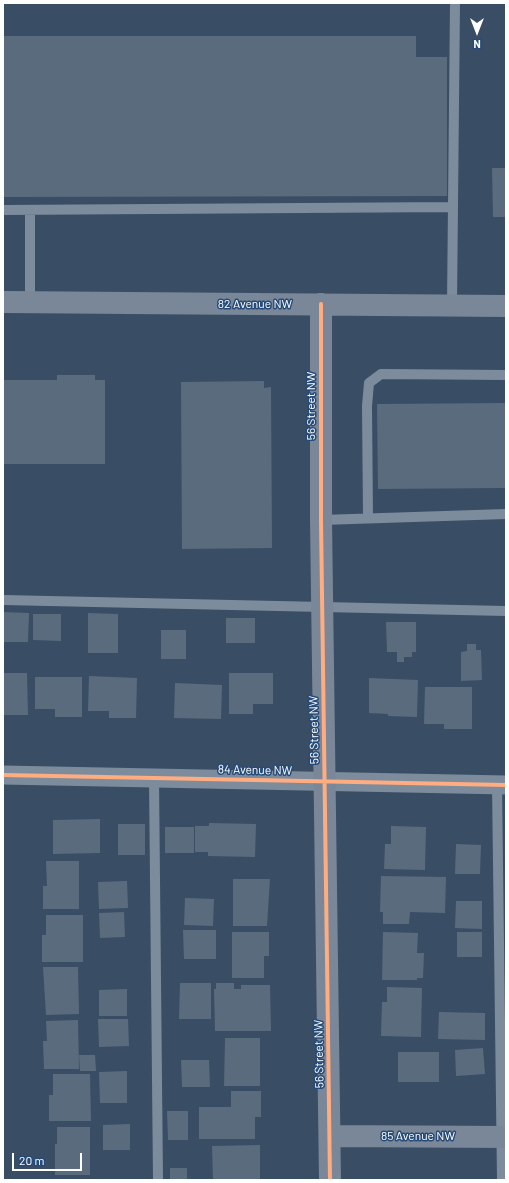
<!DOCTYPE html>
<style>
body{margin:0}
#map{position:relative;width:509px;height:1183px;overflow:hidden;background:#394d65;font-family:Barlow,sans-serif}
canvas{display:block}
.frame{position:absolute;inset:0;border:4px solid #fff;pointer-events:none}
.north{position:absolute;left:457px;top:12px;width:40px;height:40px;-webkit-text-stroke:3px #264b78;paint-order:stroke;rotate:180deg;font-size:11px;font-weight:700;line-height:16px;text-align:center;color:#fff}
.north::after{content:'';display:block;margin:auto;width:14px;height:18px;background:#fff;clip-path:polygon(50% 0,100% 100%,50% 72%,0 100%)}
.scale{position:absolute;left:12px;top:1153px;width:70px;height:18px;box-sizing:border-box;border:2px solid #fff;border-top:0;padding-left:5px;font-size:12px;line-height:14px;white-space:nowrap;color:#fff;-webkit-text-stroke:3px #264b78;paint-order:stroke}
</style>
<div id="map">
<canvas width="509" height="1183"></canvas>
<div class="frame"></div>
<div class="north">N</div>
<div class="scale">20 m</div>
</div>
<script>
const context = document.querySelector('canvas').getContext('2d');
context.lineJoin = 'round';
function paint(path, color) {
  context.fillStyle = color;
  context.fill(path, 'evenodd');
}
function stroke(path, color, width, dash) {
  context.strokeStyle = color;
  context.lineWidth = width;
  context.lineCap = dash ? 'butt' : 'round';
  context.setLineDash(dash || []);
  context.stroke(path);
}
function write(font, color, halo, rows, align = 'center') {
  context.font = font + ' Barlow,sans-serif';
  context.lineWidth = 3;
  context.setLineDash([]);
  context.textBaseline = 'middle';
  context.strokeStyle = halo;
  context.fillStyle = color;
  for (const [text, x, y, turn = 0] of rows) {
    context.save();
    context.translate(x, y);
    context.rotate((+turn || 0) * Math.PI / 180);
    context.textAlign = isNaN(turn) ? turn : align;
    if (halo) context.strokeText(text, 0, 0);
    context.fillText(text, 0, 0);
    context.restore();
  }
}
const building = new Path2D(`
 M3,36H416V57H447V196L3,197Z
 M492,168H506V217H493Z
 M57,375H95V380H105V464H3V380H57Z
 M264,381V388L271,387L272,548L182,549L181,382Z
 M506,403V488L378,489L377,404Z
 M3,612L29,613L28,642H3Z
 M88,613L118,614V653H88Z
 M33,614H61V641L33,640Z
 M226,618H255V643H226Z
 M386,622H416V652H412V657H404V662H397V652H387Z
 M161,630H186V659H161Z
 M467,644H476V650H481L482,680L461,681V652L467,651Z
 M3,673H27L28,715H3Z
 M229,673H273V704H253V714H229Z
 M89,676L137,678L136,718H109V711H88Z
 M35,677H82V717H55V709H35Z
 M369,678L418,680L417,717L388,716V714L369,713Z
 M175,683L222,685L221,719L174,718Z
 M425,687H472V729H444V724H424Z
 M100,819V853L53,854V820Z
 M209,823L256,824L255,857L208,856V852H195V826H209Z
 M118,824H145V855H118Z
 M391,826L426,827L425,870L384,869L385,844H391Z
 M165,827H194V853H165Z
 M456,844L481,845L480,874H455Z
 M46,861H79V909H43V886H47Z
 M381,876L446,877L445,913L410,912L409,924H383V912H380Z
 M233,879H270L267,926H233Z
 M127,881L128,908L99,909L98,882Z
 M185,898L214,899L213,926L184,925Z
 M456,901H482V929L455,928Z
 M124,912L125,937L100,938L99,913Z
 M46,915H83V962H42V935H46Z
 M183,930H216V959H184Z
 M232,932H269V956H264V978H232Z
 M383,932L418,933L417,953H424L423,978H417V980H382Z
 M457,932H482V957H457Z
 M43,967H78L79,1014L46,1015Z
 M180,983H211V1019H179Z
 M216,983H234V989H241V985H270L271,1031H215L214,989H216Z
 M387,987L422,988L421,1037L381,1036L382,1002H387Z
 M127,989V1016H99V990Z
 M439,1012L485,1013V1040L438,1039Z
 M98,1019H128L129,1046L99,1047Z
 M78,1020L79,1069H44L43,1041H47L46,1021Z
 M225,1038H260V1086H224Z
 M483,1048L485,1074L456,1076L455,1050Z
 M398,1052H439V1082H398Z
 M79,1055H95L96,1071H80Z
 M181,1060H209L210,1087H182Z
 M127,1071V1103H100L99,1072Z
 M53,1074H90L91,1121H49V1095H53Z
 M231,1091H261V1117H255V1139H199V1107H231Z
 M167,1111H188V1140H168Z
 M130,1124V1150H103V1125Z
 M57,1127H90V1175H55V1144H57Z
 M260,1145V1180H213L212,1146Z
 M170,1168H187V1180H170Z`);
const lane = new Path2D(`
 M3,210L453,207
 M30,210V303
 M452,305L455,3
 M368,518L367,406L369,383L381,374L506,375
 M321,520L506,514
 M3,600L506,611
 M154,778L158,1180
 M497,785L502,1180`);
const street = new Path2D(`
 M3,775L506,785`);
const secondary = new Path2D(`
 M3,302L506,306
 M321,304V520L330,1180
 M330,1136L506,1137`);
const cycleway = new Path2D(`
 M321,304V520L330,1180
 M3,775L506,785`);
const streetNames = [
 ["82 Avenue NW",255,304],
 ["56 Street NW",311,406,-90],
 ["56 Street NW",314,730,-91],
 ["84 Avenue NW",255,770,1],
 ["56 Street NW",319,1054,-91],
 ["85 Avenue NW",418,1136]
];
paint(building, '#5b6b7e');
stroke(lane, '#7d8c9c', 10);
stroke(street, '#7d8c9c', 19);
stroke(secondary, '#798798', 22);
stroke(cycleway, '#ffac80', 4);
write('12px', '#fff', '#264b78', streetNames);
</script>
